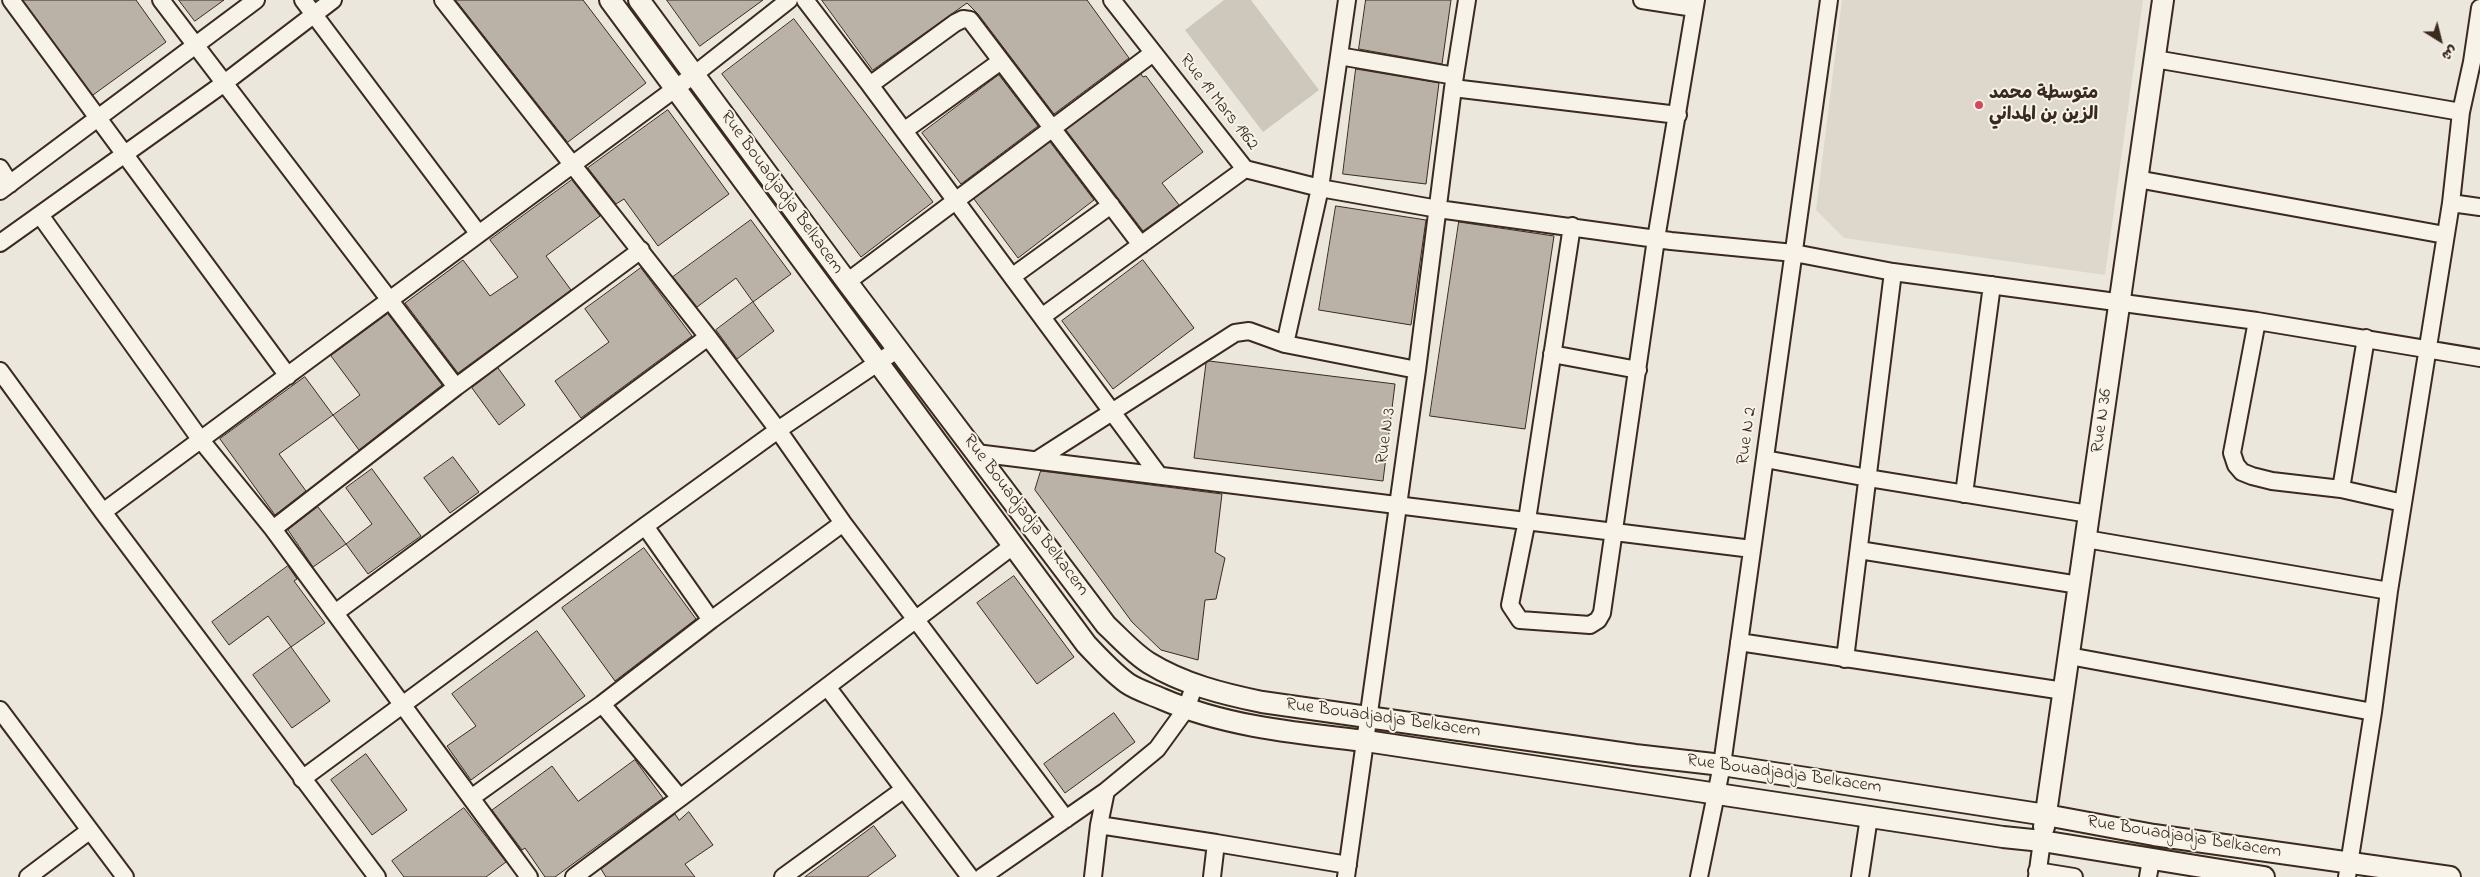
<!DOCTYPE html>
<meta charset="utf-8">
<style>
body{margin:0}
#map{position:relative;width:2480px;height:877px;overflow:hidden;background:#ece7dc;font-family:"Indie Flower","Playpen Sans Arabic",sans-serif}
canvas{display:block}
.north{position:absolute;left:2415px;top:15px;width:50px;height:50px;-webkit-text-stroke:4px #f7f3e8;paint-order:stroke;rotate:144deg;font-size:14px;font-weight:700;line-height:20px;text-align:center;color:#3b2a1e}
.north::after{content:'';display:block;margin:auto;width:18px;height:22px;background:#3b2a1e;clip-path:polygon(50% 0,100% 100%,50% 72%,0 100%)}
</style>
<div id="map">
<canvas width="2480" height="877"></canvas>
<div class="north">ش</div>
</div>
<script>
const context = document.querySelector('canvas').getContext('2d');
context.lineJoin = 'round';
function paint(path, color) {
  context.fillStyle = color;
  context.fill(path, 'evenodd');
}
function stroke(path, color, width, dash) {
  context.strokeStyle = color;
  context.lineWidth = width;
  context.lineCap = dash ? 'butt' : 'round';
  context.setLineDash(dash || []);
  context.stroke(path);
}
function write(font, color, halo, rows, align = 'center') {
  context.font = font + ' "Indie Flower","Playpen Sans Arabic",sans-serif';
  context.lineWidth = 4;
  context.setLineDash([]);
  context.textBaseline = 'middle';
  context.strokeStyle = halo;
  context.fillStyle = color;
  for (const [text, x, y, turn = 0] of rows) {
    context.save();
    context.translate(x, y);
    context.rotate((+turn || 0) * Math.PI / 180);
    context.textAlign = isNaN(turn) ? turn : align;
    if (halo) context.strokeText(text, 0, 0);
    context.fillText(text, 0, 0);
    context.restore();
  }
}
const built = new Path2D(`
 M1842,0H2143L2105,275L1844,238L1816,210Z`);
const green = new Path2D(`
 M1224,0H1251L1319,90L1263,132L1185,30Z`);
const building = new Path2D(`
 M23,0H136L166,42L93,95Z
 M179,0H224L195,21Z
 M456,0H583L646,83L568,142Z
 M667,0H763L700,46Z
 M822,0H1087L1129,58L1054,114L978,14L967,3L873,70Z
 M1366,0H1451L1442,64L1359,49Z
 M794,19L933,202L861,257L722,74Z
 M1356,69L1439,83L1426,184L1343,174Z
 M1141,74L1143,77L1146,76L1203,152L1162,183L1179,205L1143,231L1066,130Z
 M999,75L1038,126L961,184L922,133Z
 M668,110L729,194L658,246L624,199L616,204L588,168Z
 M1050,142L1094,200L1018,258L974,199Z
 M572,180L600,216L546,256L571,290L458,373L405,303L463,260L490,296L518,277L490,240Z
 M1336,206L1426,220L1411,325L1319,310Z
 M751,220L791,274L753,302L736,278L697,307L673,277Z
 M1459,222L1554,236L1525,429L1430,416Z
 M1143,260L1194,328L1113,389L1062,321Z
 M641,268L692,336L581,418L555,381L609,342L585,309Z
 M753,302L774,331L737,359L716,330Z
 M388,314L442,385L359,450L333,415L360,395L331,356Z
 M1209,361L1395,384L1383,481L1194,458L1206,363Z
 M498,368L525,405L499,425L472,388Z
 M305,377L333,415L279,454L306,491L275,515L220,439Z
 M453,457L479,492L450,513L424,478Z
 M372,469L421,536L368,574L346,544L372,524L346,488Z
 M1041,471L1222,494L1215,552L1225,558L1216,599L1205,600L1198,660L1161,650L1132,622L1035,490Z
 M318,507L346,544L313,567L288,530Z
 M644,548L696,619L615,681L562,608Z
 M288,566L297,579L294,581L325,623L291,647L268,616L229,645L212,622Z
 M1014,576L1074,657L1037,684L977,603Z
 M537,631L585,696L471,780L447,746L476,726L452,694Z
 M291,647L330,701L292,728L253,675Z
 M1114,713L1135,742L1065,793L1044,764Z
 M366,754L407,810L372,835L331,780Z
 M635,760L663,798L555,877H545L525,848L522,850L492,810L552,766L578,801Z
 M464,808L506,862L486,877H404L392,861Z
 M689,812L713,845L685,864L695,877H606L601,869L675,814L679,820Z
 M874,826L896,856L867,877H805Z`);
const minor = new Path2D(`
 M11,0L288,376
 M161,0L456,387
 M303,0L478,233
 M443,0L708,337L778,430L843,523L1066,819
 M805,0L870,85L955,23L963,19L970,20L1141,245
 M1112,0L1245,169L1320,188L1438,209L1671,241L1794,253L1893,272L2257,321L2480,358
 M1642,0L1694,8
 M1339,56L1455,76
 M2155,59L2461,112
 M870,85L1158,474
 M1453,88L1678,115
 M905,130L1001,61
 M0,168L10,184
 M2137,179L2445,235
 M0,191L256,0
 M2451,203L2480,207
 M40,215L200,439L273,529L471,798
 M1572,226L1527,520L1510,605L1520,620L1590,625L1598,620L1602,613L1656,239L1696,0
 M0,243L223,84L333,0
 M1013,276L1111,205
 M847,282L1153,53
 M1043,316L1245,169
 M2257,321L2232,453L2236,465L2242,472L2252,476L2272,481L2341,489L2403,503
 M1285,344L1320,188L1347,0
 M1552,354L1638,370
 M0,371L103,512L377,877
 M976,453L1752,549
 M1765,459L1868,478L2089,514
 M1037,460L1235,333L1249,331L1285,344L1417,370
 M2341,489L2366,338
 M1964,494L1992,285
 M103,512L695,74L789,0
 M843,523L711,620L602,704L680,798L1014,545
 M645,526L711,620
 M273,529L456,387L641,250
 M2086,539L2389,591
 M1859,550L2079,585
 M335,613L708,337
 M1739,642L2064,691
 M2069,656L2373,712
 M1845,659L1893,272
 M828,688L970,877
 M0,710L125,877
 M302,779L645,526L778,430L898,349
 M1099,825L1216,843
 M2037,871L2074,877
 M28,877L89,831
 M529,877L471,798L602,704
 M574,877L680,798
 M783,877L903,790
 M982,877L1106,791L1157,749L1186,709L1195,684
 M1093,877L1099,825L1106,791
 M1212,877L1216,843L1348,865
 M1346,877L1417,370L1453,88L1467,0
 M1699,877L1722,765L1829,0
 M1860,877L1869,817
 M2037,877L2042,841
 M2148,877L2151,860
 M2347,877L2373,712L2389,591L2451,203L2461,112L2472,62L2480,8`);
const tertiary = new Path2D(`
 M610,0L1086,644C1099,658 1112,672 1127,683C1137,690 1151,694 1162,699C1227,727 1297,733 1366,741L2003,837L2042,841L2264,877
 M639,0L847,282L1106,625C1120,638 1133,653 1149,663C1183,684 1223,694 1262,702L1635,755L1722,765L2046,815L2154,835L2450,877
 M2044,827L2163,0`);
const markers = [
 [1979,105,5,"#d1495b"]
];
const poiNames = [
 ["متوسطة محمد",1989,95],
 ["الزين بن المداني",1989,116]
];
const streetNames = [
 ["Rue 19 Mars 1962",1218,103,52],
 ["Rue Bouadjadja Belkacem",781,193,54],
 ["Rue N 36",2103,421,-82],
 ["Rue N 3",1387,436,-82],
 ["Rue N 2",1748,436,-82],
 ["Rue Bouadjadja Belkacem",1025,516,53],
 ["Rue Bouadjadja Belkacem",1383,719,8],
 ["Rue Bouadjadja Belkacem",1784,775,8],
 ["Rue Bouadjadja Belkacem",2184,838,9]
];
paint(built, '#ddd7cc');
paint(green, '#cec8bc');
paint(building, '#bab2a7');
stroke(building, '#3b2a1e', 1);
stroke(minor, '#3b2a1e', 20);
stroke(tertiary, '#3b2a1e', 24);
stroke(minor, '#f7f3e8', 16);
stroke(tertiary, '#f7f3e8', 20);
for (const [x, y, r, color] of markers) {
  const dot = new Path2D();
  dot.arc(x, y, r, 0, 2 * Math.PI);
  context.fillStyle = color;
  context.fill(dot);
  stroke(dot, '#f7f3e8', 2);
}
write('bold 18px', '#3b2a1e', '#f7f3e8', poiNames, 'left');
write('18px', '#3b2a1e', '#f7f3e8', streetNames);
</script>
